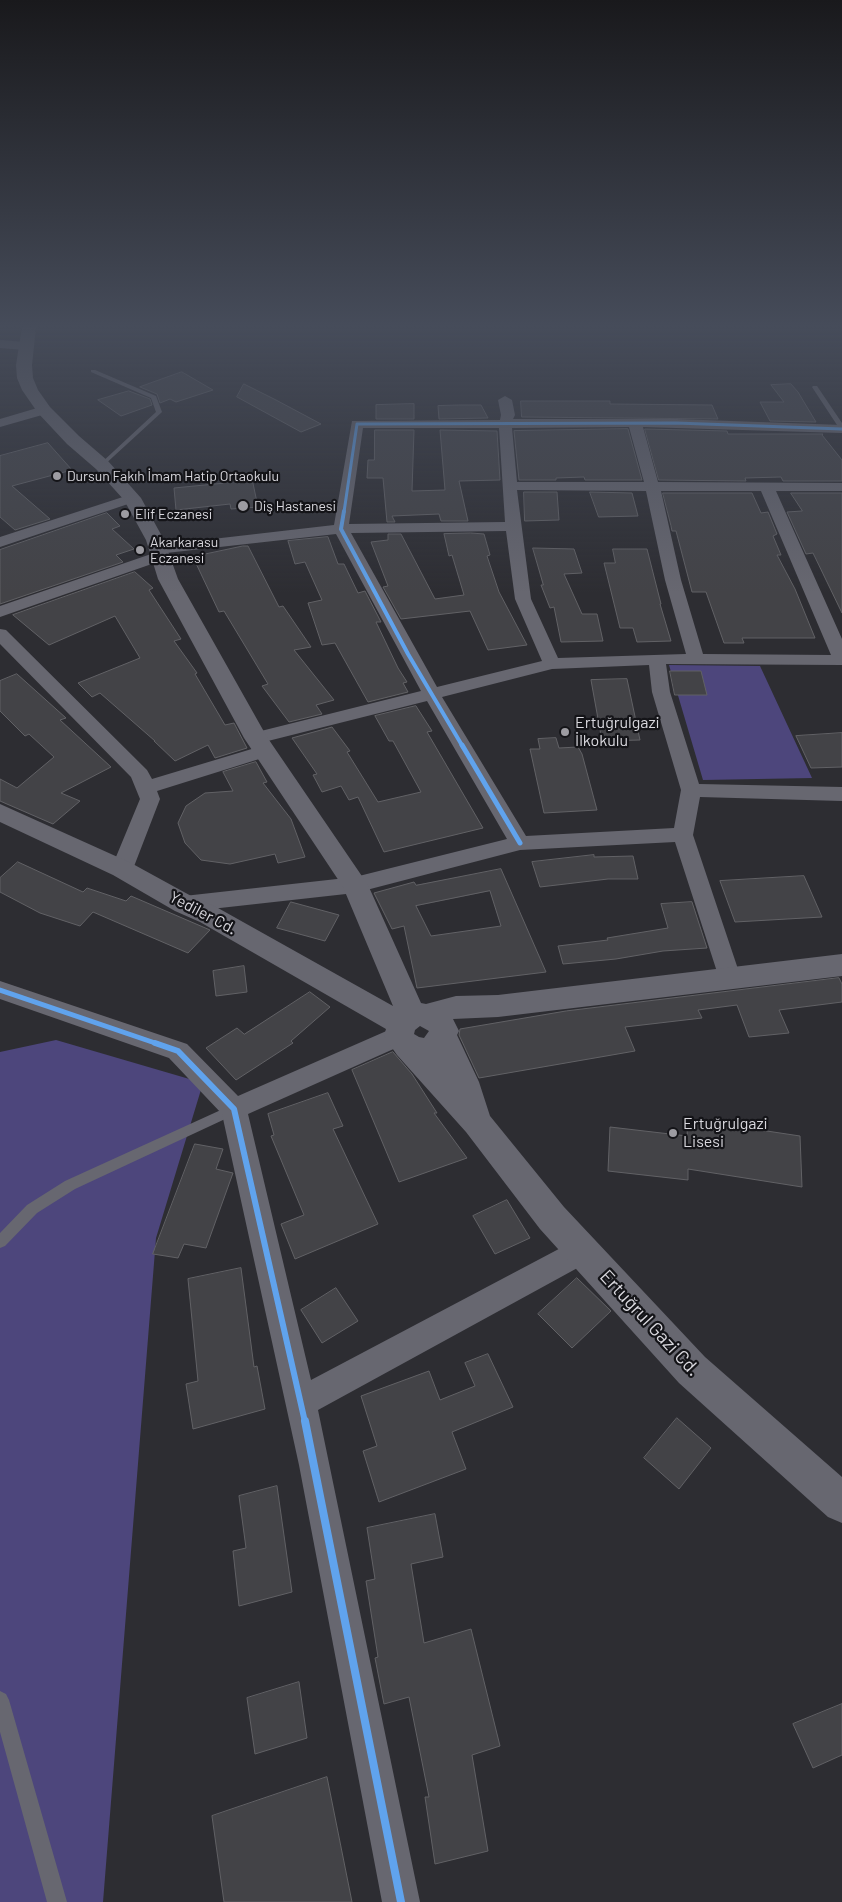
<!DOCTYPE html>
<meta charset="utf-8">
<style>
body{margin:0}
canvas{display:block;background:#2d2d32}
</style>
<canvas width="842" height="1902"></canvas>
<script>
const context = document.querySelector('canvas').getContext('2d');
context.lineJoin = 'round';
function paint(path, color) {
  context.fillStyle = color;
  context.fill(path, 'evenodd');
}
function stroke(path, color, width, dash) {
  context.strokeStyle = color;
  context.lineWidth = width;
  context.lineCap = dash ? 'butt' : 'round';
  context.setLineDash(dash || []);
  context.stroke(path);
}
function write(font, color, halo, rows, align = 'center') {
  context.font = font + ' Barlow,sans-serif';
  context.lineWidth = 4.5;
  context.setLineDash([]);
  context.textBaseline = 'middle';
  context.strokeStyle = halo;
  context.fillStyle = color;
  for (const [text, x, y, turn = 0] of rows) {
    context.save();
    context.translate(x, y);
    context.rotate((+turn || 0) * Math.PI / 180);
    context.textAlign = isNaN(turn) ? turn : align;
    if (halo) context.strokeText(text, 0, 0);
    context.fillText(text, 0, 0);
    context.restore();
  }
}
const green = new Path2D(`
 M669,665L760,666L812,778L703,780Z
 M56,1040L203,1083L156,1238L103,1902H0V1052Z`);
const building = new Path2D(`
 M182,372L213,390L176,402L170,399L160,403L157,394L140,387Z
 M244,384L276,400L321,424L301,432L237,397Z
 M791,384L798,392L816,422L770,421L760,402H784L771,385Z
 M129,391L150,399L152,405L121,416L98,400Z
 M521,401H610V404L712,405L718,419L522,417Z
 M414,404V419H376V405Z
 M459,405H481L488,418L439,419L438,406Z
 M628,429L642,480H585L584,477L556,478V480H519L514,431Z
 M645,429L727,431L728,434H823L822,435L842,460V481H783L781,477L745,478L746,481L659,480Z
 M375,430H414L412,491L445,490L440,430L497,431L500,480L459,481L468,521H441L439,514L392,516L395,522H387L383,478H367L368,460H374Z
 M48,443L72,470L12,486L50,519L15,530L0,517V456Z
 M251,474L258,507L231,509L230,504L176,510L174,488L225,483L224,477Z
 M524,492H557L559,520L525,521Z
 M590,492L632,493L638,516L599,517Z
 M663,493H752L761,513L768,512L777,534L773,536L781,555H777L795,589L815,638H742L744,643H724L706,592H692L676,531H672L671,526Z
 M791,493H842V613L813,553L806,554L787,512L802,511Z
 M107,513L120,526L112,529L134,549L116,555L123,562L0,604V550Z
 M471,533L484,534L490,555L487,556L499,592L527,645L488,650L470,611L401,619L383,587L388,586L371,542L388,540V534H401L435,599L464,595L452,555L449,556L444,534Z
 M328,537L338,564H344L358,593L365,591L381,622H376L398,668L407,682L403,683L408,692L368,702L335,643L322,645L308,603L322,600L305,562L295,564L288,541Z
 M243,546H248L279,607L283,606L311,647L294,650L334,700L316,705L322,714L289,722L262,686L268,684L224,611L219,612L193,557Z
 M533,548L574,549L582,573L564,574L582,614H597L603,641L561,642L554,607L550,608L541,585H543Z
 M613,549H647L661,604H660L671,641L637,642L633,628H620L604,563H615Z
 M135,572L153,588L149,590L181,639L174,641L197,673L195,674L225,725L234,723L247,748L215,758L208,745L175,761L154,741H155L100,693L92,697L78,683L140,658L115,616L49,645L13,615Z
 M670,671H701L707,695H675Z
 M17,674L66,718L60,720L111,767L61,793L80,801L53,824L0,801V779L17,788L54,757L29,734L25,736L0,711V681Z
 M627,679L640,740L602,741L591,680Z
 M416,706L432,731L427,732L483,828L384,852L358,797L349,800L341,786L322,792L313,775L317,774L292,738L332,727L350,751L347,752L378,802L421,792L393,741H389L375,716Z
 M842,733V767L811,768L796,736Z
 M556,738L559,748L578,747L582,754L597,810L544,813L530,749H540L538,739Z
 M256,762L267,782L263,783L291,819L305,857L278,863L275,854L230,864L201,860L185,843L178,823L186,806L205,793L233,791L223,772Z
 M594,855V857L633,856L638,879H608L540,887L532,862Z
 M18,862L83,892L87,888L126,901L131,896L210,930L188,953L93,912L80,926L40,913L0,892V878Z
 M501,869L546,972L417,988L404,926L392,929L374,893L414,882L416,885ZM490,891L501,926L431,936L416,906Z
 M804,876L822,917L735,922L720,881Z
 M291,902L339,915L325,941L277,928Z
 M692,902L707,948L663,951L616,959L563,964L558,946L608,940L607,938L668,928L661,904Z
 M244,966L247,992L216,996L213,971Z
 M839,978L842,984V1002L779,1010L789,1033L749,1037L737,1005L698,1010L702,1018L625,1027L635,1051L479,1078L459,1035L460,1029L566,1011Z
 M310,992L330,1007L291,1041L293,1043L236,1080L206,1048L237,1028L244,1034Z
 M393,1052L412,1074L437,1113H434L467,1158L399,1182L352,1070Z
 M328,1093L343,1126L333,1129L378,1224L295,1259L281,1224L304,1215L271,1136L274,1135L268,1114Z
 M687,1119L800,1136L802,1187L688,1169V1180L608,1171L610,1127L687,1136Z
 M195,1144L223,1149L216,1169L233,1173L206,1248L184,1244L178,1258L153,1254Z
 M507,1200L530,1238L495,1254L473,1216Z
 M241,1268L254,1367L257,1366L265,1409L193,1429L186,1384L198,1381L188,1279Z
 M577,1278L611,1311L572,1348L538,1314Z
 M336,1288L358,1321L322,1343L301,1310Z
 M488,1354L513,1407L452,1432L466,1469L379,1502L363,1451L377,1446L361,1396L429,1371L440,1400L475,1386L465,1363Z
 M677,1418L711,1448L679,1489L644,1458Z
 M277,1486L292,1592L239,1606L233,1551L246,1548L239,1496Z
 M435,1514L443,1557L411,1564L424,1643L471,1629L500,1746L472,1755L488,1851L435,1864L425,1797H429L409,1697L384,1704L375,1658L378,1657L366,1581L375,1579L367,1528Z
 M299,1682L307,1738L255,1754L247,1698Z
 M842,1704V1755L813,1768L793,1724Z
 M327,1777L352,1902H224L212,1816Z`);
const service = new Path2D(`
 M91,370H95L156,396L162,412L102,467L100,466V464L156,412L151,398L91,372Z
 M813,386H817L842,423V430L839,428L812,387Z
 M234,1104L238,1105L240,1109L238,1113L75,1189L37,1213L5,1246L0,1248V1233L27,1205L65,1181Z
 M0,1691L6,1694L9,1700L67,1902H47L0,1732Z`);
const minor = new Path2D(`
 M0,340L25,342L31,346L25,350L0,348Z
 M505,396L512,400L515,415L513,419H676L842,425V433L643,427L658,482L842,483V491H776L842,639V665L666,664L670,692L699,784L842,787V801L700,797L693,835L741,978L738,984L730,987L722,984L719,978L675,842L520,850L355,893L184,912L176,910L173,904L176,898L184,896L355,877L507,839L427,701L256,744L249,742L247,738L249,734L421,691L336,534L166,553L168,556L166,559L0,617V606L154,553L150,549L152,546L334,525L352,421L500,420L501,415L498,400ZM629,427L644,482H517L512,428ZM363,428H499L505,522L349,524ZM517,490L646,491L665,580L686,654L558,658L531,599ZM661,491H761L831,655L703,654L681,580ZM506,531L515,599L542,661L437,687L351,533ZM649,665L652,692L681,790L674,828L526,836L442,697L552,669Z
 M44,406L51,410L49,413L0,427V419Z
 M132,494L137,495L139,498L137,501L0,547V537Z
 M0,629L6,630L147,770L152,779L265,745L272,747L275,751L272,755L157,791L160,799L133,869L129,874L122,876L115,874L111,869L140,799L131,777L0,644Z
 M0,981L187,1044L238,1096L391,1029L399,1026L407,1029L411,1036L407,1043L248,1114L311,1380L572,1242L582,1238L592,1242L596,1251L592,1260L318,1410L420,1902H382L299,1465L222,1114L169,1058L0,999Z`);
const tertiary = new Path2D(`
 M22,327H36L32,365L33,378L38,390L50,407L79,436L108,461L141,498L164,540L178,579L267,737L368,885L421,1003L426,1004L456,996L498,995L842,954V976L498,1017L453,1019L459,1031L457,1035L479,1082L490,1116L564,1207L705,1357L842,1477V1523L828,1517L679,1383L540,1229L466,1132L397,1055L384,1036L386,1029L200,922L175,911L113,875L0,822V804L131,863L193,897L218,908L393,1006L343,887L244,738L158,579L146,540L124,500L96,469L67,444L38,413L22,390L17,378L16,365ZM420,1026L429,1031L424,1038L419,1037L414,1034L415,1030Z`);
const cyclewayFar4 = new Path2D(`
 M344,512L357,424L676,423L842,429`);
const cyclewayFar3 = new Path2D(`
 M344,511L341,529L408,654L463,747`);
const cyclewayFar2 = new Path2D(`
 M462,745L520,843
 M0,990L158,1044`);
const cyclewayFar1 = new Path2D(`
 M155,1043L178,1051L234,1109L305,1422`);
const cycleway = new Path2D(`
 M305,1421L401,1902`);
const markers = [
 [57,476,5,"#9d9ca2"],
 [243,506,6,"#9d9ca2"],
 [125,514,5,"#9d9ca2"],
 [140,550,5,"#9d9ca2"],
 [565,732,5,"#9d9ca2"],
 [673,1133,5,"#9d9ca2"]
];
const farPoinames = [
 ["Dursun Fakıh İmam Hatip Ortaokulu",67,476],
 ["Diş Hastanesi",254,506],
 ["Elif Eczanesi",135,514],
 ["Akarkarasu",150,542],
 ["Eczanesi",150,558]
];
const poiNames = [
 ["Ertuğrulgazi",575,723],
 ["İlkokulu",575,741],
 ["Ertuğrulgazi",683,1124],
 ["Lisesi",683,1142]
];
const streetNames = [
 ["Yediler Cd.",203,913,28]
];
const nearStreetnames = [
 ["Ertuğrul Gazi Cd.",650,1323,47]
];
paint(green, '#4d467c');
paint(building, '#434347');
stroke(building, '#616165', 1);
paint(service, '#676770');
paint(minor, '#676770');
paint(tertiary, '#676770');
stroke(cyclewayFar4, '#60a3ed', 3);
stroke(cyclewayFar3, '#60a3ed', 4);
stroke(cyclewayFar2, '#60a3ed', 5);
stroke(cyclewayFar1, '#60a3ed', 6);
stroke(cycleway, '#60a3ed', 8);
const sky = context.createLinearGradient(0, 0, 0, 593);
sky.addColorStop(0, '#19191c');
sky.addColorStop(0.55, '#464c5a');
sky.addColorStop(1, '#464c5a00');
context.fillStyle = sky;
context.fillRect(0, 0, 842, 593);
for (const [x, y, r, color] of markers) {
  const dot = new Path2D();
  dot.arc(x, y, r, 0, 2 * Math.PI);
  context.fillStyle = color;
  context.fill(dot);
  stroke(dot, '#141418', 2);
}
write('14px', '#d9d8de', '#141418', farPoinames, 'left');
write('16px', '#d9d8de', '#141418', poiNames, 'left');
write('16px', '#d9d8de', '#141418', streetNames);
write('19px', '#d9d8de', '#141418', nearStreetnames);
</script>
